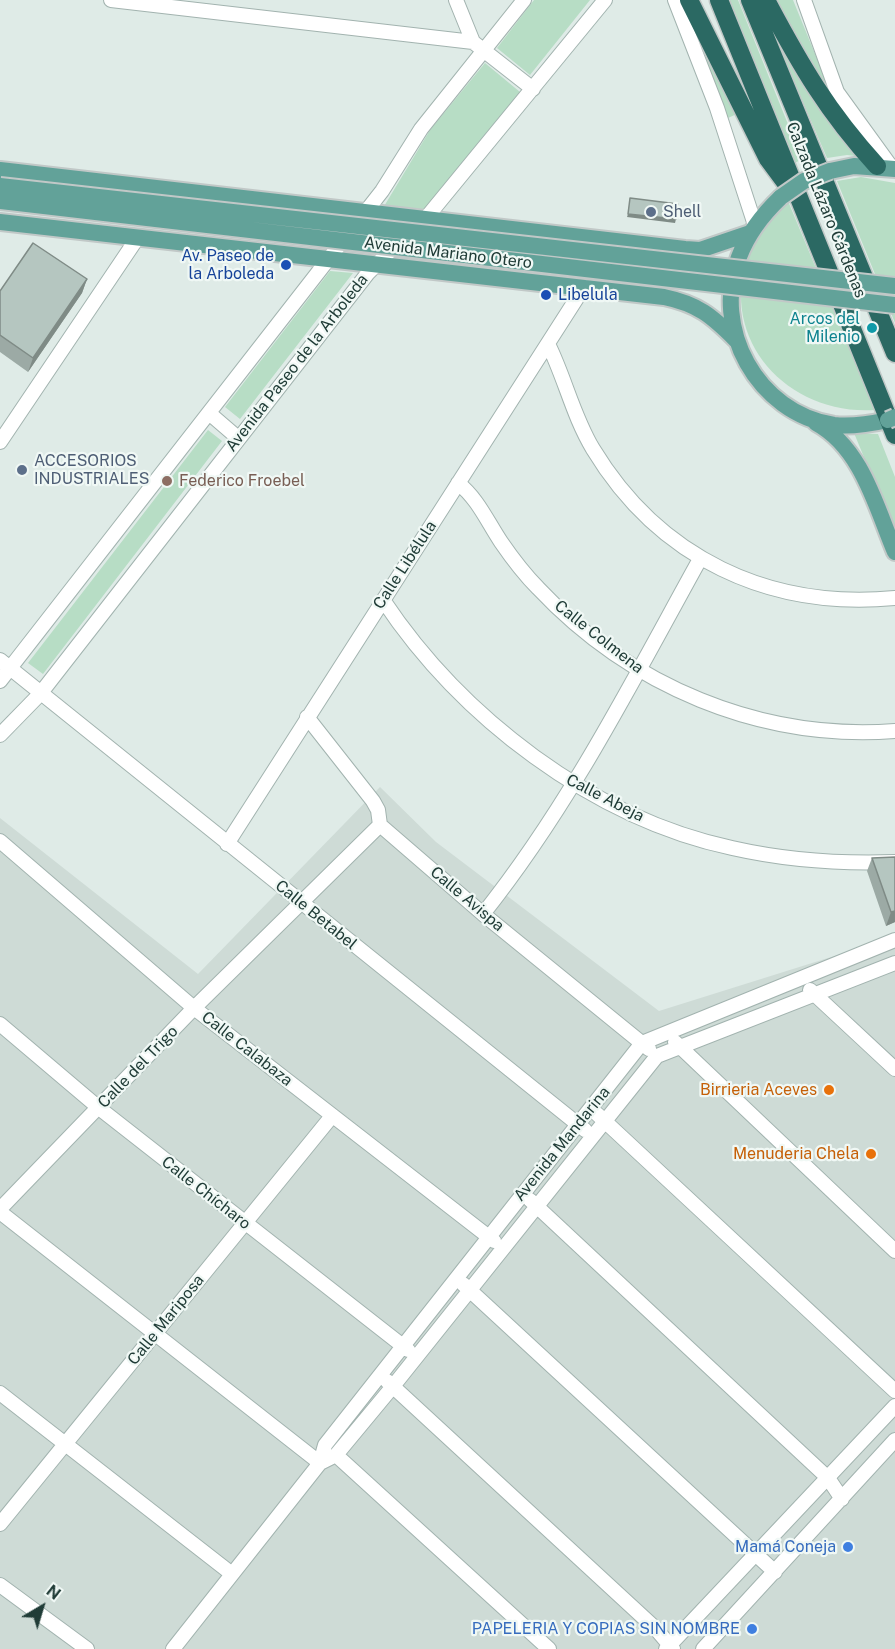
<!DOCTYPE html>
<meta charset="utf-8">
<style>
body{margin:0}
#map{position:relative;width:895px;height:1649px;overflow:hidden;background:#dfebe7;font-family:"Public Sans",sans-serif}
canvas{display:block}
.north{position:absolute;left:12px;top:1577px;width:60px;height:60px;-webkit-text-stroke:4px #f0f8f5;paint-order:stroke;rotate:38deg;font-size:16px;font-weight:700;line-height:24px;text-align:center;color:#203c37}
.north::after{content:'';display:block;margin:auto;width:21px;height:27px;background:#203c37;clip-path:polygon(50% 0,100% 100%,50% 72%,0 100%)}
</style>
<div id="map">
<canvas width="895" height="1649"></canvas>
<div class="north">N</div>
</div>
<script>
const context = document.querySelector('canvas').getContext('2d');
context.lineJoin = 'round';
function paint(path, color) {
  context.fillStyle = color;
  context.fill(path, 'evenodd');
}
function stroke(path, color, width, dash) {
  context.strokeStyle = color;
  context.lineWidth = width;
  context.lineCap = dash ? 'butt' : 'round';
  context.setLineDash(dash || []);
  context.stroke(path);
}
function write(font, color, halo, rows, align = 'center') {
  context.font = font + ' "Public Sans",sans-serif';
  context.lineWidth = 4.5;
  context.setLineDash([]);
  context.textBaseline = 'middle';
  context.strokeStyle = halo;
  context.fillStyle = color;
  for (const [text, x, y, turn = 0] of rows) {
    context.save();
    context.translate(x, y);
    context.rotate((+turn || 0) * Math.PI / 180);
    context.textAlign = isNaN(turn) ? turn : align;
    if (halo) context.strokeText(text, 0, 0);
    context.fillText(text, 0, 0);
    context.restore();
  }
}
const built = new Path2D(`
 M380,787L436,842L659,1011L844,953L895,933V1649H0V818L198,974Z`);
const green = new Path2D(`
 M534,0H590L530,75L497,48Z
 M680,0L739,113L728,118Z
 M729,0H738L802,159L795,163Z
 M759,0L865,157L847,155L827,158Z
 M775,0H793L840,115Z
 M485,63L520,92L423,212L383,208L430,130Z
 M861,177L895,183V323L837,181Z
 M788,201L875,410C785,416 714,335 751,248C759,229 774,216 788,201Z
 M330,271L353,273L240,419L225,407Z
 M208,430L222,441L43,674L28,663Z
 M854,433L878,434L895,477V532Z`);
const minor = new Path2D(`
 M111,0L473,42
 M456,0L473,42L533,89
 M675,0L717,108L755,225
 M804,0L837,92L892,168
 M360,219L382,191L421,129L524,0
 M422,223L605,0
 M548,344C565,378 573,416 593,449C659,558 769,610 895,598
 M209,413L238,438
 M0,442L138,237
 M458,483C478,499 487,521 501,542C512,558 524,574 538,588C630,686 760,741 895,731
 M383,600C461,717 592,818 732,848C785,860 840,864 895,862
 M0,660L585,1130
 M0,681L348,234
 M307,717L373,801L378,810L380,825L483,914L649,1049
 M0,735L40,694L368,273L400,241
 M0,841L194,1008L494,1241
 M227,844L584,287
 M483,914C570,805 633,680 700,559
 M810,990L895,1069
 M0,1024L99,1108L408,1350
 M675,1042L895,1251
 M597,1114L895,1391
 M530,1200L828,1478L842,1499
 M0,1209L194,1008L380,825
 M0,1212L320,1463
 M463,1284L775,1572
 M387,1381L656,1629L673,1649
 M0,1393L232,1574
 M336,1455L549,1649
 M320,1463L336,1455L394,1385L657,1056L895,963
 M0,1524L332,1116
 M0,1585L87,1649
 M173,1649L320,1463L325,1445L642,1043L895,940
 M666,1649L895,1406
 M703,1649L895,1440`);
const major = new Path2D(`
 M0,170L685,249L700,250L750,233
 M830,171L854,166L895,169
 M781,197C762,215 748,233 739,257C711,328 757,413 834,425C852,427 870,424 888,420
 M0,222L664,297C698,304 712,316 736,340
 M816,423C862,448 876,507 895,552`);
const highway = new Path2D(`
 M689,0L768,159L788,186
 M719,0L895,435
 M750,0L895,353
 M766,0C801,66 827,111 877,166`);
const majorBridge = new Path2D(`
 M0,186L895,286
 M781,197L804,181L830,171
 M0,201L895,305
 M888,420L895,417`);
const wall = new Path2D(`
 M87,279L82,293L28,372L0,352V291Z
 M895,857V922L886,926L867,871L872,858Z`);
const shadedWall = new Path2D(`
 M628,214L676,219L675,223L627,217Z
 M87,279L82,293L28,372L33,358Z
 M895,911V922L886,926L891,912Z`);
const building = new Path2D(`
 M630,198L678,204L676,219L628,214Z
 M33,243L87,279L33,358L0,335V291Z
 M895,857V911L891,912L872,858Z`);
const markers = [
 [651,212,6,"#5c6f8a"],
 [286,265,6,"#1a4fb4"],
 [546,295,6,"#1a4fb4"],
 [872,328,6,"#0f9aa8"],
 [22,470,6,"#5c6f8a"],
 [167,481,6,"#8d6e63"],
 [829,1090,6,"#e8710a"],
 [871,1154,6,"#e8710a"],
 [848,1547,6,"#3f7fe0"],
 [752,1629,6,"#3f7fe0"]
];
const streetNames = [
 ["Calzada Lázaro Cárdenas",826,210,68],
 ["Avenida Mariano Otero",448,253,7],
 ["Avenida Paseo de la Arboleda",297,363,-52],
 ["Calle Libélula",405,565,-57],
 ["Calle Colmena",599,637,38],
 ["Calle Abeja",605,798,27],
 ["Calle Avispa",467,899,40],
 ["Calle Betabel",316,915,39],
 ["Calle Calabaza",247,1049,38],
 ["Calle del Trigo",138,1067,-46],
 ["Avenida Mandarina",562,1144,-51],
 ["Calle Chícharo",206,1193,38],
 ["Calle Mariposa",166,1320,-51]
];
const serviceNames = [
 ["Shell",663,212],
 ["ACCESORIOS",34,461],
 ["INDUSTRIALES",34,479]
];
const transitNames = [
 ["Av. Paseo de",274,256],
 ["la Arboleda",274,274],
 ["Libelula",558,295,"left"]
];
const cultureNames = [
 ["Arcos del",860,319],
 ["Milenio",860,337]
];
const educationNames = [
 ["Federico Froebel",179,481]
];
const foodNames = [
 ["Birrieria Aceves",817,1090],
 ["Menuderia Chela",859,1154]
];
const shopNames = [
 ["Mamá Coneja",836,1547],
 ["PAPELERIA Y COPIAS SIN NOMBRE",740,1629]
];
paint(built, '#cedbd6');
paint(green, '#b7ddc5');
stroke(minor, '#a2b3af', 16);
stroke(major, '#c1c8c7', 20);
stroke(highway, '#c1c8c7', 21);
stroke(minor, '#fff', 14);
stroke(major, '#62a299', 16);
stroke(highway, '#2b6963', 18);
stroke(majorBridge, '#c1c8c7', 20, []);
stroke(majorBridge, '#62a299', 16);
paint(wall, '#9caaa5');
paint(shadedWall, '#7f8b86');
paint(building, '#b5c6c0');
stroke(building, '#7f8b86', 1.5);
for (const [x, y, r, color] of markers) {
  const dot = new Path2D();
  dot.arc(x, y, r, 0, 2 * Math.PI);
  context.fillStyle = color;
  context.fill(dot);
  stroke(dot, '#f0f8f5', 2);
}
write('16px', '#203c37', '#f0f8f5', streetNames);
write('16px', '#4e5e75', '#f0f8f5', serviceNames, 'left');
write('16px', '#164399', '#f0f8f5', transitNames, 'right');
write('16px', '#0d838f', '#f0f8f5', cultureNames, 'right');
write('16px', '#785e54', '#f0f8f5', educationNames, 'left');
write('16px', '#c56008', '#f0f8f5', foodNames, 'right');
write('16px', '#366cbe', '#f0f8f5', shopNames, 'right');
</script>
